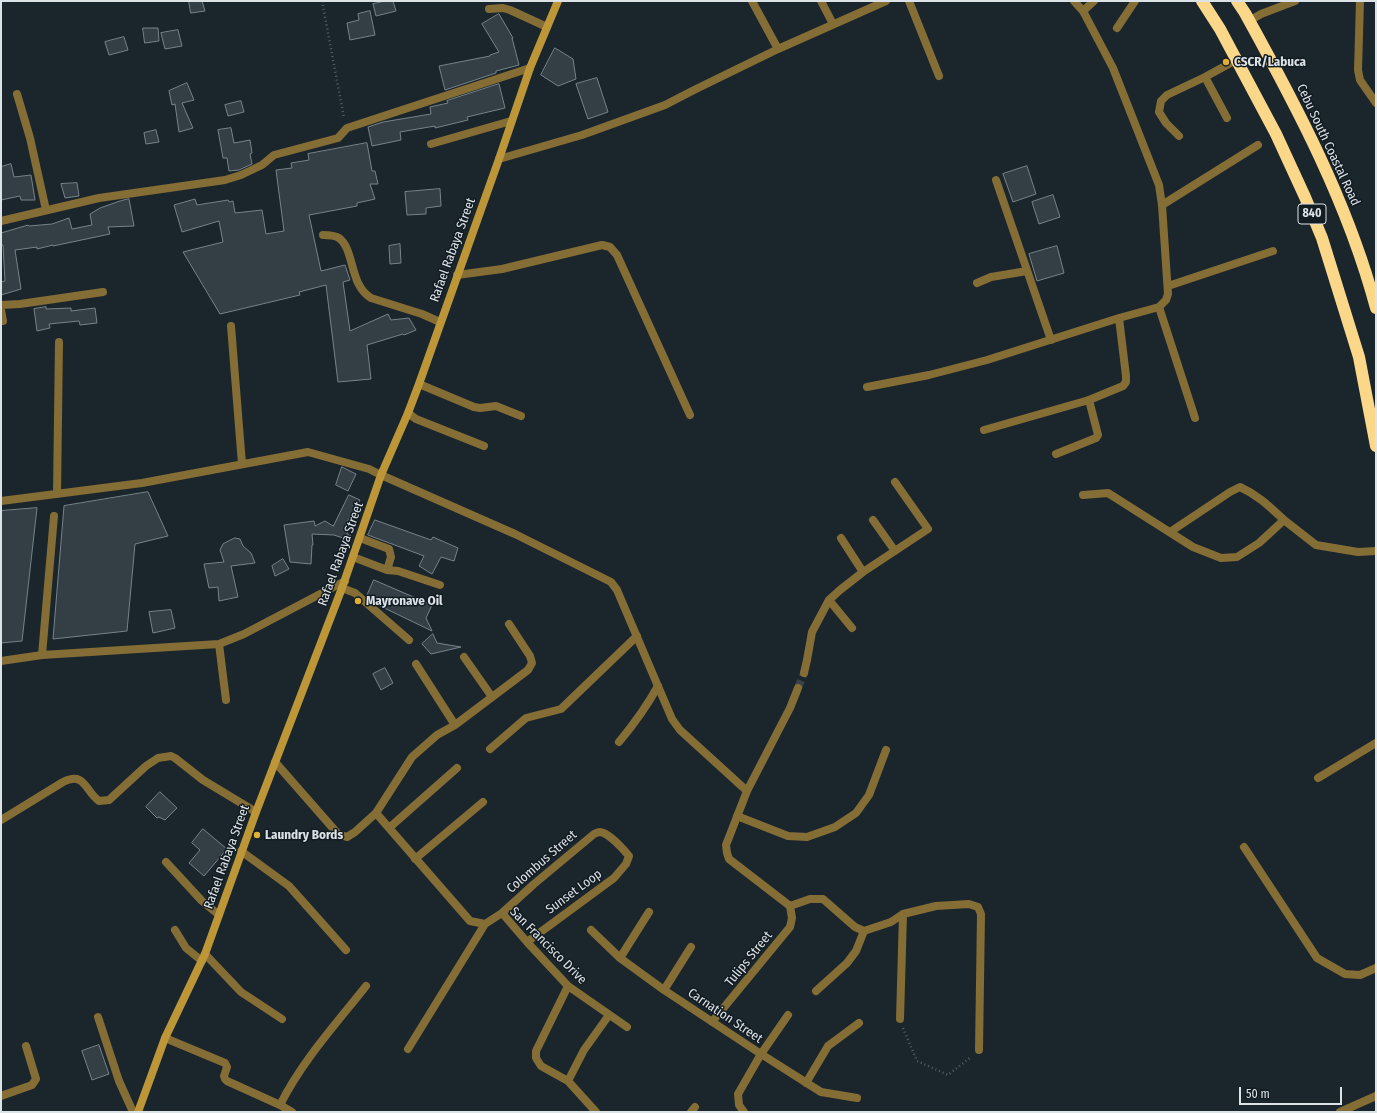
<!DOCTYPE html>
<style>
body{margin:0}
#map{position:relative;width:1377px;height:1113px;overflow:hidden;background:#1b262c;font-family:"Fira Sans Condensed",sans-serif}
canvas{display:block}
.frame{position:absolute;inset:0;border:2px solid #dce3e7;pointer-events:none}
.scale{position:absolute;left:1239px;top:1087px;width:103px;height:18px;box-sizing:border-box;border:2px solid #dce3e7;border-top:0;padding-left:5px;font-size:12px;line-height:14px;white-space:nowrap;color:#dce3e7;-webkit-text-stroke:3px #121c22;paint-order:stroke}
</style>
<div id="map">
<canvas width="1377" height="1113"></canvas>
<div class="frame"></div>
<div class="scale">50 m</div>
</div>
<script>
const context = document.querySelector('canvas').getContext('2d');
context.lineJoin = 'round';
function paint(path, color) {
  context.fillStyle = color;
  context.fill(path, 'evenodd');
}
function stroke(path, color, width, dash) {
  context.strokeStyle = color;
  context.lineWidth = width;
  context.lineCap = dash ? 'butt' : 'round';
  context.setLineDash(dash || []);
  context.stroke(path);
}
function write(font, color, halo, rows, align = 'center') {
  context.font = font + ' "Fira Sans Condensed",sans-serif';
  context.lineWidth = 3;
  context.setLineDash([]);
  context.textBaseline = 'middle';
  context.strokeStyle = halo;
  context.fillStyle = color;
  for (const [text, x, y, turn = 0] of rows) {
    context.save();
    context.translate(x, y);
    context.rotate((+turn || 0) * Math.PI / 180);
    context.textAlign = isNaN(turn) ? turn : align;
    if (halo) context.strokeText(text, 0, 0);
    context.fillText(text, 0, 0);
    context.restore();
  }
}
const building = new Path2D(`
 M189,1H202L205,11L191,13Z
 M386,1H393L396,11L376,16L373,4Z
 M370,11L375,35L350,40L347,23L359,20L358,14Z
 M499,14L513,38H512L519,65L496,71V73L445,90L439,66L490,56V55L499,52L482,24Z
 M143,28H158L159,41L145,43Z
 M178,30L182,46L165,49L161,33Z
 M124,37L128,50L109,55L105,42Z
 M555,48L573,59L576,79L558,86L541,75Z
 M597,78L608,112L588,119L576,84Z
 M187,83L194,100L182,103L193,128L179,132L175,104L172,105L169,91Z
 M499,84L505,108L467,117L468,120L435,128V126L400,132L401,140L372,146L368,127L383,122L431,114L430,107L448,103L447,101Z
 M241,101L244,112L228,116L225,105Z
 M231,128L234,143L250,140L252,153L250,154L252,164L239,170L229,171L227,158H223L218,130Z
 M156,130L159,142L146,144L144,133Z
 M367,143L372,171H375L378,184H370L375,199L357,203V206L309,215L321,271L345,265L350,280L343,282L350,331L388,314L391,320L409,318L416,330L404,335L403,334L367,345L371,379L338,382L326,285L299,292L300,295L220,314L183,252L223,242L219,221L182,232L174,205L195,199L197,205L228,200L229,202L233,201L235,213L262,210L266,234L284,231L276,170L292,168L291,163L309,160L308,154Z
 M11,164L14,177L31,175L35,200H21L20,196L1,200V167Z
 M1027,166L1036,194L1013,202L1003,174Z
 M77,183L79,196L65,198L61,184Z
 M440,189L441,206L426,208V214L407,215L405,192Z
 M1053,195L1060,217L1039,224L1032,202Z
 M129,199L134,226L108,227L110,234L53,246V245L37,249V247L15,250L21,289L1,295V282L5,281L3,245H1V233L28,225L29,226L52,224L69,218L72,229L92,225L90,214L100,208L120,201Z
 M400,244L401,263L390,264L389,246Z
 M1057,246L1064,273L1037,281L1029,254Z
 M46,307V309L71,308V311L95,308L97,323L80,325L79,321L49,324L50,328L37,331L34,309Z
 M342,467L356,474L348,491L336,485Z
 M148,492L168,536L135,544L127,631L53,639L64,506Z
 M349,495L360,500L346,524L350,525L347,534L351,536H347L346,539L334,535L312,534L313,545H312L311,564L290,562L284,525L314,521L315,526L325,521L333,526Z
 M37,508L22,641L1,643V511Z
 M375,520L431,540L433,537L458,548L454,561L441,557L432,574L419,566L424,556L368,535Z
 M235,538L240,539L243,546L251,553L255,563L231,566L238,597L219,601L218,587L209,588L204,564L224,562L220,550L223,544Z
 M283,559L289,569L275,576L272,566Z
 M374,580L432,605L426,618L432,631L376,604L367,596Z
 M171,610L175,628L153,633L149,612Z
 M433,634L437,643L461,647L431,654L422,644Z
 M385,668L393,683L381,690L373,674Z
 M160,792L177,808L165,820L159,817L157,818L146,807Z
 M203,829L227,849L204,876L189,863L200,850L192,843Z
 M99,1045L109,1074L92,1080L82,1051Z`);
const streetTunnel = new Path2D(`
 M798,688L804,673`);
const path = new Path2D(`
 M322,1L344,118
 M903,1028L917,1061L948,1075L971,1057`);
const lane = new Path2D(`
 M1249,21L1261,14L1295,1
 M1117,28L1135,1
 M1205,77L1227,118
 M1179,136L1166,123L1159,112L1161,101L1167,95L1205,77L1236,60
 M323,235C328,235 334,235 339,238C355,250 349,285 371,298L422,314L440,322
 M977,283L991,277L1027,271
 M1159,307L1195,418
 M231,326L242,464
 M419,384L474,407L480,408L496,406L521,416
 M408,413L416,419L484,446
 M1056,454L1096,438L1098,435L1089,400
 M57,494L59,342
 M1083,495L1108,493L1193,547L1221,558L1237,557L1259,543L1284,520L1316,545L1358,552L1376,551
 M1,501L142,483L308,452L369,469L381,475
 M1170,532L1230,492L1240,487C1258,495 1270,507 1284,520
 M360,538L389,549L391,557L387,570
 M353,557L387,570L398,571L440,585
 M342,588L355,593L409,640
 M219,644L226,700
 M42,655L54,516
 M1,661L42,655L219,644L244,634L345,581
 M619,742C634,724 647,706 658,686
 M490,749L526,718L561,709L637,636
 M1318,778L1376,743
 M737,816L788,836L807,837L835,827L856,813L869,795L886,750
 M1244,847L1317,958L1345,974L1360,975L1376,968
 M166,862L202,901L219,915
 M175,930L186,948L202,961
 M205,954L241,992L282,1019
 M816,991L847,963L856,951L864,931
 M1340,1112L1376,1096`);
const street = new Path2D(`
 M752,1L778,49
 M821,1L833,24
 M909,1L939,76
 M1360,1L1358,70L1360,80L1376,103
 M489,9L503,8L510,10L547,27
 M1083,11L1094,1
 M17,94L30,138L46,210
 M431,144L511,121
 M499,159L582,135L665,105L694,90L778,49L886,1
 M996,180L1051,340
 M1162,205L1258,145
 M1,221L99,198L225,180L241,175L262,165L274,155L338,138L347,128L530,68
 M457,275L502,269L602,245L610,247L617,255L690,415
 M1168,286L1273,251
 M1,305L20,304L103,292
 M1,310L3,321
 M867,387L929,375L987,360L1119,318L1159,307L1166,300L1168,294L1162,205L1159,185L1113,68L1083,11L1074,1
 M984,430L1089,400L1123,386L1126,382V376L1119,318
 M381,475L515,534L611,582L617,590L672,719L680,730L747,791
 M873,520L895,551
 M841,538L863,572
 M829,600L852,628
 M464,657L492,697
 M416,664L455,725
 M804,673L807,660L812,632L829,600L840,590L863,572L928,529L895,482
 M798,688L790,708L747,791L726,845L727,853L729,859L790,906L810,899H823L855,927L864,931L891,922L903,914L936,906L969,904L978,907L981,914L979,1050
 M275,762L338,834L347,837L355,832L376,813L412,757L437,735L455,725L528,670L532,663L530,656L509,624
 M376,813L470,921L485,924L502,913L527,942L568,986L627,1027
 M1,820L63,782C85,771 85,791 99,801L109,800L146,766L158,758L171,756L175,758L203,780L256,812
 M389,828L457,768
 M241,851L289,886L346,950
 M415,859L483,802
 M502,913L534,884L594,834C596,833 598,832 600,832C609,833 624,850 629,856L626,864L614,878L527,942
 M591,930L620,958L664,990L761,1054L821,1092L857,1098
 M620,958L649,912
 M568,986L536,1051V1058L541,1066L568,1081L596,1112
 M664,990L691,947
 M98,1017L119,1081L133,1112
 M900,1019L903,914
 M712,1022L790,927L792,918L790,906
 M165,1038L225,1063L227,1067L224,1076L225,1079L227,1081L280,1105L292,1112
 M408,1049L485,924
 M568,1081L584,1050L609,1015
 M806,1083L828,1046L859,1023
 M1,1096L32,1085L36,1079L26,1046
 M280,1105C302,1061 336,1024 366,986
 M691,1112L695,1107
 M744,1112L739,1105L738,1094L761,1054L788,1015`);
const secondary = new Path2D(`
 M138,1112L165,1038L205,954L256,812L342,588L381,475L408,413L419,384L499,159L530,68L558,1`);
const highway = new Path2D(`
 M1202,1L1220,29L1276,134L1305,197L1322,238L1359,357L1376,446
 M1237,1L1245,13C1297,107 1348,203 1376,308`);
const markers = [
 [1226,62,4,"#e0b034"],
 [358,601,4,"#e0b034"],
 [257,835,4,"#e0b034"]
];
const shields = [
 [1312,214,28]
];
const shieldNames = [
 ["840",1312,214]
];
const poiNames = [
 ["CSCR/Labuca",1234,62],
 ["Mayronave Oil",366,601],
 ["Laundry Bords",265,835]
];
const streetNames = [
 ["Cebu South Coastal Road",1328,145,65],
 ["Rafael Rabaya Street",453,250,-70],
 ["Rafael Rabaya Street",341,554,-70],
 ["Rafael Rabaya Street",227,857,-70],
 ["Colombus Street",542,862,-41],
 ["Sunset Loop",574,892,-36],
 ["San Francisco Drive",548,946,45],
 ["Tulips Street",749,959,-51],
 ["Carnation Street",725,1016,34]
];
paint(building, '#333e45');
stroke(building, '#76838a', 1);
stroke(streetTunnel, '#384248', 8, [8, 4]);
stroke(path, '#555f64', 2.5, [1, 3]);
stroke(lane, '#856d36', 8);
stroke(street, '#856d36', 8);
stroke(secondary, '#bc9637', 8);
stroke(highway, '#fbd889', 12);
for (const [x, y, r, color] of markers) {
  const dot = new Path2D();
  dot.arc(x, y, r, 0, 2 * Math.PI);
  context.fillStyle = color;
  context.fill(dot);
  stroke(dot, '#121c22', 1.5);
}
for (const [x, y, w] of shields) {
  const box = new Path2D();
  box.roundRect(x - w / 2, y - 10, w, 20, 3);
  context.fillStyle = '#121c22';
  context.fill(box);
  stroke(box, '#dce3e7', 1);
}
write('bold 12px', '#dce3e7', null, shieldNames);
write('bold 13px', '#dce3e7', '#121c22', poiNames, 'left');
write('13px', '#dce3e7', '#121c22', streetNames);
</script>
